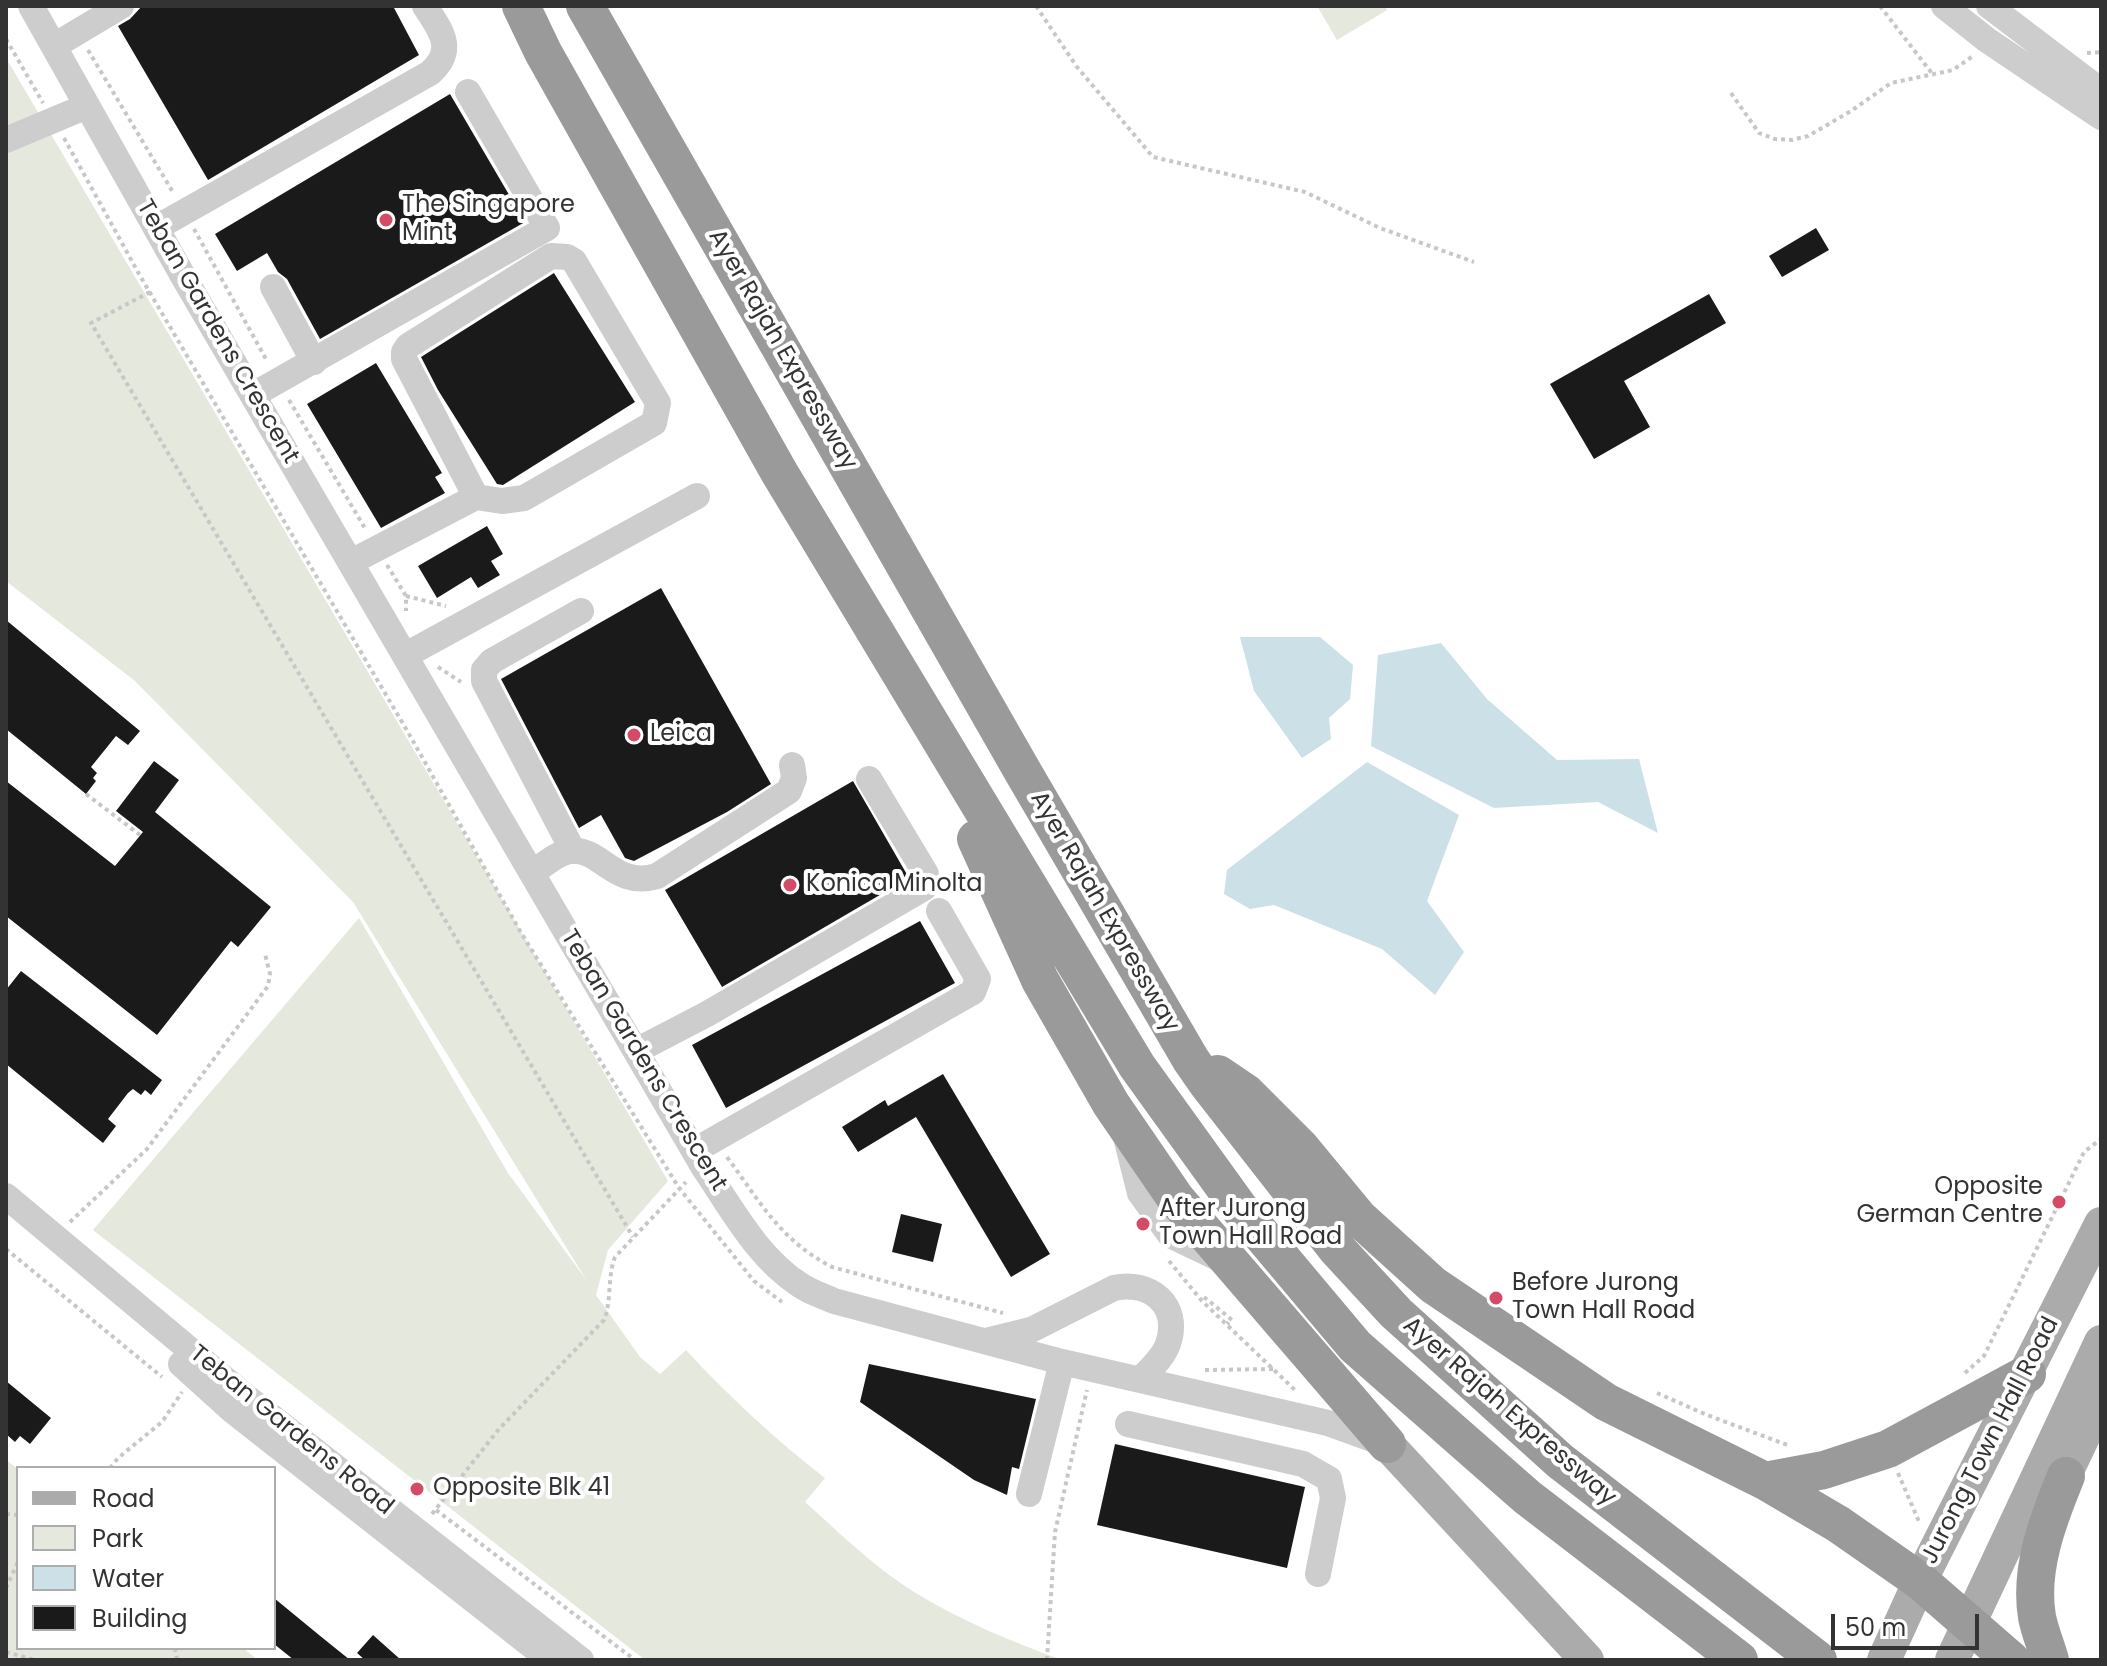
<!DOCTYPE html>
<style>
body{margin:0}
#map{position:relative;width:2107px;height:1666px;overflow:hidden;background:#fff;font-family:Poppins,sans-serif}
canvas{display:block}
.frame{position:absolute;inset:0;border:8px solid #333;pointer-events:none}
.legend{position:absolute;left:16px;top:1466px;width:260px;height:184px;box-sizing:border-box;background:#fff;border:2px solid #adadad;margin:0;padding:10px 14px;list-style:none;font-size:24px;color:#333}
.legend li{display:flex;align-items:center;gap:16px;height:40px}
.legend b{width:40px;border:2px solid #adadad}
.scale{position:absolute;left:1831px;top:1614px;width:148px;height:36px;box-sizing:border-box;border:4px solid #333;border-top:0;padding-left:10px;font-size:24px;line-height:28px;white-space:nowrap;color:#333;-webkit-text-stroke:6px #fff;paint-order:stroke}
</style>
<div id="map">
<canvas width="2107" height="1666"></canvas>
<div class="frame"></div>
<ul class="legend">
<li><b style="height:10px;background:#ababab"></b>Road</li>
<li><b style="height:22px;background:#e4e8dd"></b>Park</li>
<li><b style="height:22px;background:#cce0e7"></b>Water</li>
<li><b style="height:22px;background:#1a1a1a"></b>Building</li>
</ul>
<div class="scale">50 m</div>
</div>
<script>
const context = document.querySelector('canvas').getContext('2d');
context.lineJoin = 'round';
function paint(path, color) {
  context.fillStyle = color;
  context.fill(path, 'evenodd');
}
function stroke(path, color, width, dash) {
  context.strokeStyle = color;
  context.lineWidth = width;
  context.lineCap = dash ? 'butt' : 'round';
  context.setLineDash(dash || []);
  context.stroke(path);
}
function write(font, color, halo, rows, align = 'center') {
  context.font = font + ' Poppins,sans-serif';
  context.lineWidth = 8;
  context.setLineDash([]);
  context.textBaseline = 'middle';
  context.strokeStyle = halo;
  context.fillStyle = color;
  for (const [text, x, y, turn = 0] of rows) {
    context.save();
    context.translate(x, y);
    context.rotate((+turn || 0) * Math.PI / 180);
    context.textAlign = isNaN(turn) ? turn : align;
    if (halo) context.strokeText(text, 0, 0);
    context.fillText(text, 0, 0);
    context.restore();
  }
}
const green = new Path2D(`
 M1317,6H1385L1387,10L1337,40Z
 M6,58L668,1181L608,1250L596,1295L640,1357L660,1374L686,1350C729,1397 775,1439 825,1478L805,1502C842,1535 878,1571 921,1596C965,1623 1014,1642 1062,1660H645L93,1230L359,918L508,1173L587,1281L353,902L135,681L6,581Z
 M6,1460L18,1469V1648H243L258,1660H6Z`);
const water = new Path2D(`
 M1240,637H1320L1353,665L1350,699L1329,718L1331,739L1302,758L1254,691Z
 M1441,643L1487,699L1557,760L1639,759L1658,833L1598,802L1494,808L1371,746L1378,655Z
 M1367,762L1459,815L1427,901L1464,952L1435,995L1382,949L1274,905L1250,909L1224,894L1227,870Z`);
const building = new Path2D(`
 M142,6H393L419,55L208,180L118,26L130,19Z
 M450,94L525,222L320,339L287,279L278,272L267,253L237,271L215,234Z
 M1816,228L1829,250L1782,277L1769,256Z
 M554,273L635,402L503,485L497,484L438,390L421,357Z
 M1709,294L1726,323L1624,381L1650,427L1594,459L1550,384Z
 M376,363L442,473L435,477L445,493L381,528L307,404Z
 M487,526L503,554L491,561L500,575L478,588L471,577L437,598L418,566Z
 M661,588L771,784L727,812L634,861L625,858L601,815L579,828L501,679Z
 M6,620L140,731L128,745L116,736L91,767L97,773L93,778L96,781L86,794L6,729Z
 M154,761L179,780L155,812L271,907L238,947L231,941L157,1035L6,916V781L115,866L143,832L116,811Z
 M853,781L909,878L722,987L665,890Z
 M920,921L955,983L726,1108L692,1045Z
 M21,971L162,1080L151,1095L145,1090L141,1095L133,1089L128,1093L108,1119L116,1126L103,1143L6,1064V990Z
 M943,1074L1050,1254L1011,1277L916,1117L858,1152L842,1127L885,1100L888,1106Z
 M901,1214L942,1224L933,1262L892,1252Z
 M869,1364L1036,1399L1019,1469L1012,1467L1007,1495L974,1480L860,1402Z
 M6,1381L51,1418L30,1444L20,1436L15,1442L6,1434Z
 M1115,1444L1305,1487L1287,1568L1097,1525Z
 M274,1598L319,1635L350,1660H294L274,1644Z
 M373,1635L401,1660H365L357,1653Z`);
const path = new Path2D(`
 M1036,6L1077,67L1153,157L1305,192L1380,228L1474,262
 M1880,6L1934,76
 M6,39L43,103
 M88,50L174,194
 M2087,53L2101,52
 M1731,93L1759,133L1775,139L1792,140L1808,136L1851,111L1891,83L1953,70L1973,56
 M64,138L139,274L409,734L520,931L679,1188L754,1281L782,1302
 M194,229L267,361
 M150,292L91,323L633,1237
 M289,400L366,530
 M387,565L406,596V611
 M406,596L446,606
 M438,667L461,682
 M86,794L140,835
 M727,1157C761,1203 780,1240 832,1267L1003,1313
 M70,1222L147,1149L268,986L270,974L265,954
 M6,1249L162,1377
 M1169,1261L1202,1301L1297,1392
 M1204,1297L1232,1320L1227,1324
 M1205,1370L1275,1369
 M1965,1373L1984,1356L2084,1152L2101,1139
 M1657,1393L1707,1415L1790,1446
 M110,1468L118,1458L162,1422L182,1392
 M1898,1473L1920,1524
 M436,1510L635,1660
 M6,1514L18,1515
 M432,1514L499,1429L604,1320C612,1300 607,1278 615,1257L686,1182
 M6,1588L18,1562
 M175,1648L177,1660
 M6,1652L35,1660
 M1047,1660L1055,1532L1087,1390`);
const minor = new Path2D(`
 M31,6L183,276L704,1168C732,1209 757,1257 800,1285C810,1292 823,1296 834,1301L1062,1362L1328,1423L1383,1443
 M1944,6L1987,40L2101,117
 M1989,6L2101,91
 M54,46L121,6
 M6,140L87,106
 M156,228L430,73C457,49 440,30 425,6
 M273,287L314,362
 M253,395L547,228L468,92
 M351,562L476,497L502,501L524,498L654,423L658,403L574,261L567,257L551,256L408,346L404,352V359L476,497
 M406,655L697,496
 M573,851L484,681V670L492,661L581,611
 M532,873C543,866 557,853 570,851C601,847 614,889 657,876L789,791L794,778L792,765
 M636,1051L707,1014L924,888L926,874L869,779
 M1127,1141L1140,1193L1170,1235L1220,1259
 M694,1151L973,992L978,979L939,911
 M6,1196L245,1396L581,1660
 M990,1340L1031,1330L1114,1288C1150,1280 1181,1305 1168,1344C1163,1358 1150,1369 1140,1380
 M181,1364L233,1411L550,1660
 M1128,1424L1303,1464L1329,1479L1333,1498L1318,1574
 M1029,1494L1062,1362`);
const major = new Path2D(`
 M1387,1444L1587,1660
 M2054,1498L2101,1399
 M1884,1660L1920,1581L2101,1224
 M1952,1660L2101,1342`);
const highway = new Path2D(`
 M521,6L543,52L779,472L1137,1066L1240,1209L1355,1346L1527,1497L1739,1660
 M585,6L1023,772L1191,1060L1207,1083L1336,1248L1396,1313L1560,1461L1818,1660
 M976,839L1040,980L1111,1104L1176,1199L1387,1444
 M1218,1074L1246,1093L1301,1148L1359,1218L1433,1285L1606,1402L1765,1481L1838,1524L1920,1581L2011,1660
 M1765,1481L1824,1470L1888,1449L2027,1374
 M2050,1660C2046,1646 2040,1632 2037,1617C2029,1569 2048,1520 2066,1476`);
const markers = [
 [386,220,8,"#d44b67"],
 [634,735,8,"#d44b67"],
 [790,885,8,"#d44b67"],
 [2059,1202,8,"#d44b67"],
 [1143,1224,8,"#d44b67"],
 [1496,1298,8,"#d44b67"],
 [417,1489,8,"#d44b67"]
];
const poiNames = [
 ["The Singapore",402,206],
 ["Mint",402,234],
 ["Leica",650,735],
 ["Konica Minolta",806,885],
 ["Opposite",2043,1188,"right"],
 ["German Centre",2043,1216,"right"],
 ["After Jurong",1159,1210],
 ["Town Hall Road",1159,1238],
 ["Before Jurong",1512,1284],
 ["Town Hall Road",1512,1312],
 ["Opposite Blk 41",433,1489]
];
const streetNames = [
 ["Teban Gardens Crescent",217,332,60],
 ["Ayer Rajah Expressway",782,350,60],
 ["Ayer Rajah Expressway",1104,912,60],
 ["Teban Gardens Crescent",643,1061,59],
 ["Ayer Rajah Expressway",1509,1412,41],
 ["Teban Gardens Road",291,1431,39],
 ["Jurong Town Hall Road",1991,1441,-63]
];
paint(green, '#e4e8dd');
paint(water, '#cce0e7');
paint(building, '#1a1a1a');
stroke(path, '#c7c7c7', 4, [4, 4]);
stroke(minor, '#cdcdcd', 26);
stroke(major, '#ababab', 34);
stroke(highway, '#9a9a9a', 38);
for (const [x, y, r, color] of markers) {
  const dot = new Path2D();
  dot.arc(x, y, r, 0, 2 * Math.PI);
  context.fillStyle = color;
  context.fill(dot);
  stroke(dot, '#fff', 3);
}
write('24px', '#333', '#fff', poiNames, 'left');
write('24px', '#333', '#fff', streetNames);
</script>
